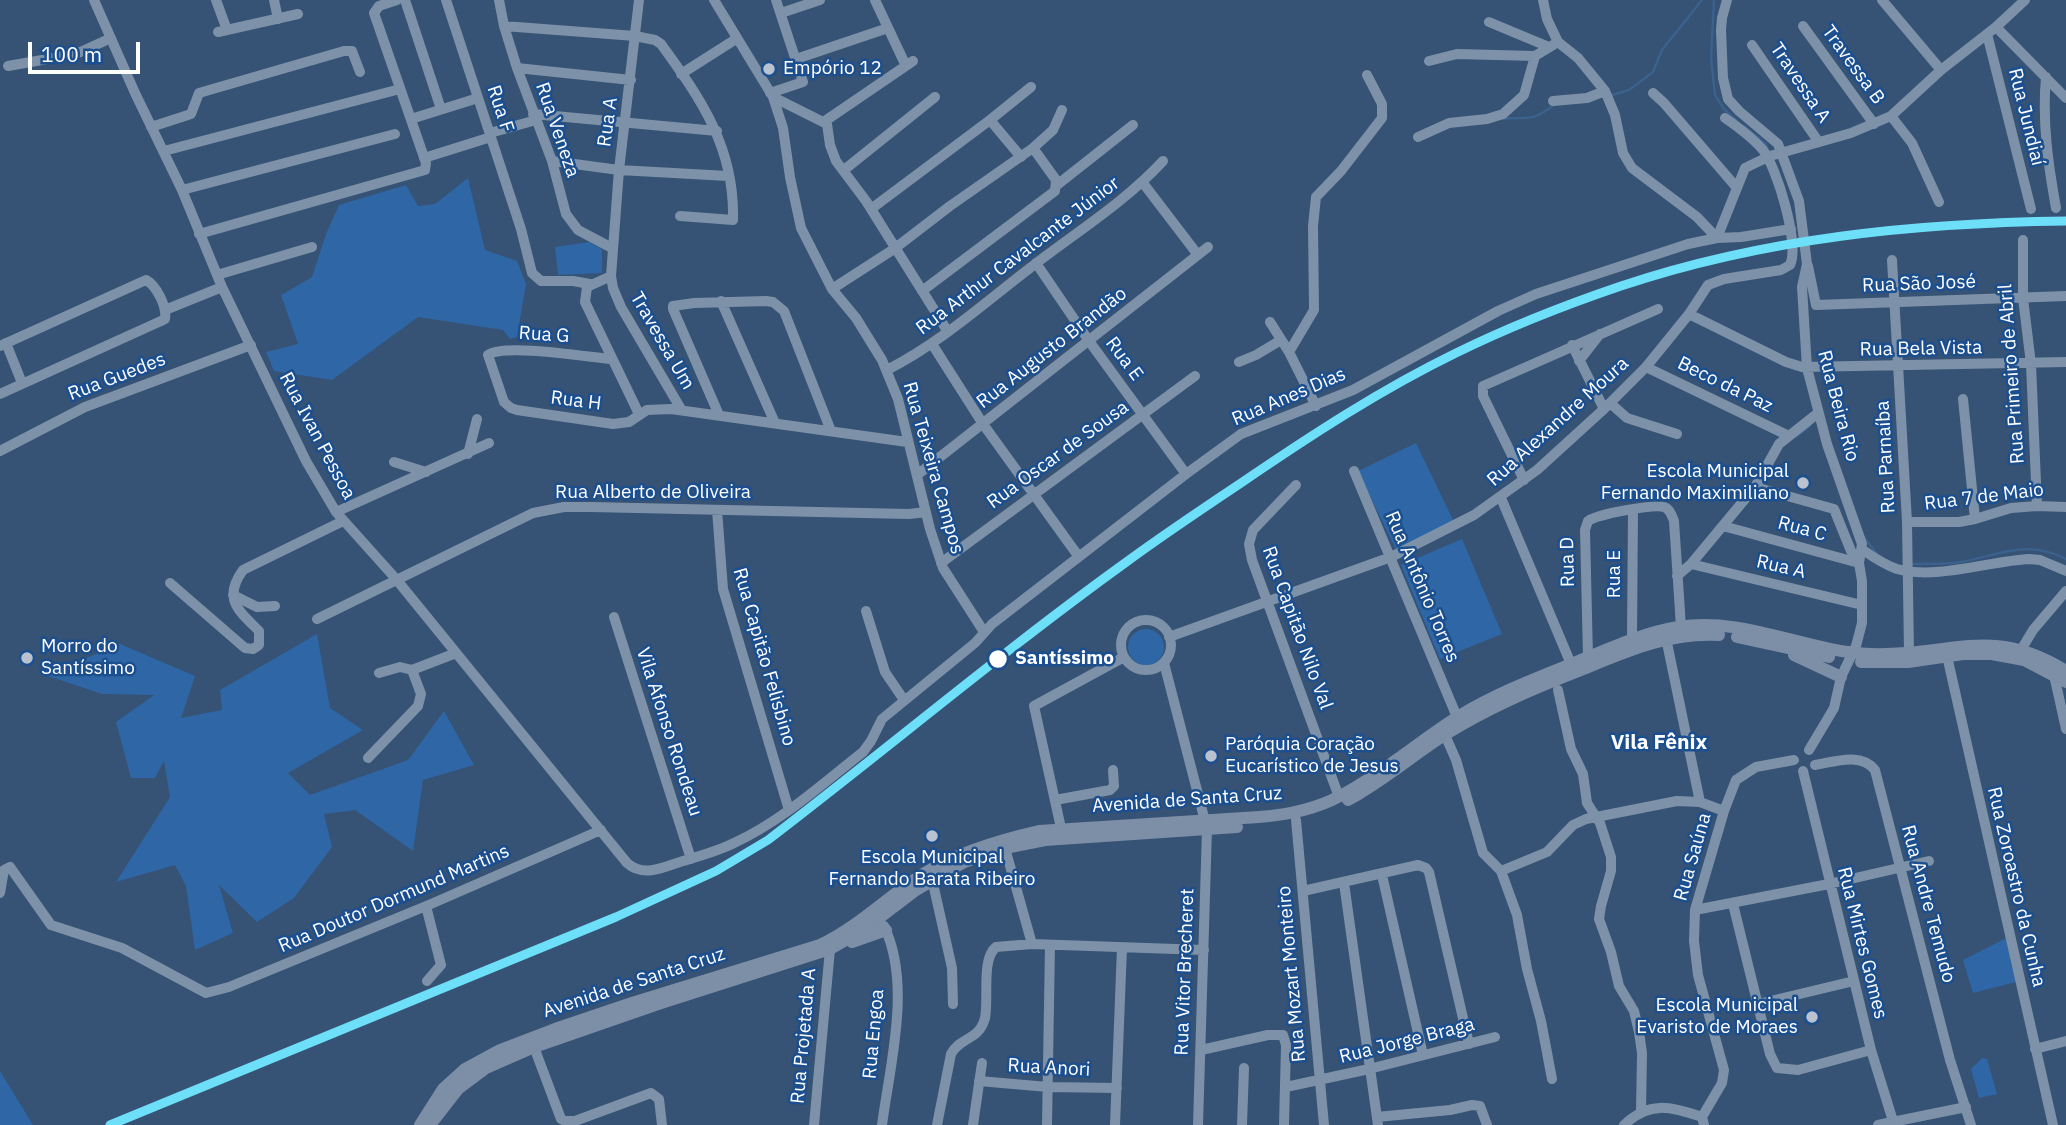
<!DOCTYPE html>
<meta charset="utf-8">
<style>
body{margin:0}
#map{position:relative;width:2066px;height:1125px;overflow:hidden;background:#365274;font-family:"IBM Plex Sans",sans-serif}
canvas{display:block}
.scale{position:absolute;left:28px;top:42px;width:112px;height:32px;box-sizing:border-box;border:4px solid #fff;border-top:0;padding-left:9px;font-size:21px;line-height:24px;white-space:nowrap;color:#fff;-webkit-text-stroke:5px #1b4f8f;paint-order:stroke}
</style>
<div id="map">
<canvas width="2066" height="1125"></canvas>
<div class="scale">100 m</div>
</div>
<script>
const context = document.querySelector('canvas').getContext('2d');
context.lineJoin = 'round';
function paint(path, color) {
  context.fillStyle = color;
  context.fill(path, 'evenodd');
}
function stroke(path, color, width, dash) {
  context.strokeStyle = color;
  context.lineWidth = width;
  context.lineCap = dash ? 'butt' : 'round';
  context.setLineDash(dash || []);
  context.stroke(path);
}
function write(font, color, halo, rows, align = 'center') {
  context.font = font + ' "IBM Plex Sans",sans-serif';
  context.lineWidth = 5;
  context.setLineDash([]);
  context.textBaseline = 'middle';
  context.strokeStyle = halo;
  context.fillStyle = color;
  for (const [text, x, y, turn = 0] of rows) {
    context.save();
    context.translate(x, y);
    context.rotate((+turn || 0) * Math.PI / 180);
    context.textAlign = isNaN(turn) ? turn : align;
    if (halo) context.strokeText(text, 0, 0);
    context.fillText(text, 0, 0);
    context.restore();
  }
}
const green = new Path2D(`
 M468,178L485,250L517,261L526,284L517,337L510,339L503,330L418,317L332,380L274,371L266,352L298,344L281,295L312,277L326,234L339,205L406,185L418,206L435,204Z
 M589,242L602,249V273L558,275L555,247Z
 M1416,443L1454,522L1396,550L1358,471Z
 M1462,539L1502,634L1440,659L1401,565Z
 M1128 647a18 18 0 1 1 36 0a18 18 0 1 1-36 0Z
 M317,634L330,708L363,730L288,773L310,795L408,760L444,711L474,765L423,780L413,851L355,810L324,814L332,847L294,898L257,922L219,885L233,933L195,950L186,886L175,865L116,882L170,797L164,761L155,778H131L116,722L154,695L102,694L45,675L120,644L195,676L181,718L222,710L220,690Z
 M2006,938L2016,982L1973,993L1963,960Z
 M1982,1058L1987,1059L1997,1094L1979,1098L1971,1069Z
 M0,1071L33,1125H0Z`);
const stream = new Path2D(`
 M1714,0L1711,58L1715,95L1724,109L1736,120
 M1612,95L1629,90L1653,72L1662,50L1702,0
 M1502,119C1527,116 1531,123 1554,105
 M1744,126L1766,144L1768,151
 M1797,436L1810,426
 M1864,537L1877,554
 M1912,564C1928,563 1945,565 1961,562C1999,555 2028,539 2066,559`);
const minor = new Path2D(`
 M94,0L135,93L182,190L222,287L306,461L336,512L396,579L627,863C644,878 664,867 683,861C700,856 718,851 734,843C782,821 822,784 863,752L871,741L882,719L975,643L992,624L1186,474L1241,434L1353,390L1498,311L1536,294L1688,244L1717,238L1741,237L1791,229
 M216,0L227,30
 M274,0L278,19
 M405,0L441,109
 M446,0L521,229L532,273L541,281H573L590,284
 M499,0L504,26L517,68L552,161L566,214L578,230L612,248
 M639,0L619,170L611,276L613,288L621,307L681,409
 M714,0L773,97L783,128L790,177L801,228L832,289L856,318L882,360L898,399L930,529L943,568L984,632
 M875,0L906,66
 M1543,0L1547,19L1558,42
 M1727,0L1722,18L1721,30L1723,78L1728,99L1739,111L1778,144L1799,201L1807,264L1802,287L1807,368L1827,444L1862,544L1859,563
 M1882,0L1941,70
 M781,13L820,0
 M1489,22L1549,47
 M504,26L635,36L655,40L661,44C701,99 735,148 733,220L680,216
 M1803,26L1874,124
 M1996,27L2066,98
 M218,32L298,14
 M1987,34L2031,209
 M1752,45L1818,141
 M796,59L888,28
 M1429,61L1457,54L1535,56
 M8,66L76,54L111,38
 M517,68L631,80
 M681,74L736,39
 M2046,77C2042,122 2048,163 2056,208
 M770,93L803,82L776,0
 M1653,93L1664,103L1737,188
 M773,97L827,124L830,145L836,161L866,201L948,332
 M1553,101L1587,98L1605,91
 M533,114L717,131
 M1891,116L1912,143L1939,202
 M411,119L478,98
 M990,120L1031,87
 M825,121L913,61
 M151,127L191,114L199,93L344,51H352L360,72
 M490,133L536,120
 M1418,137L1449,123L1487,119L1503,114L1524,95L1535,56L1558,42L1578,58L1605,91L1615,115L1623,153L1632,168L1697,217L1717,238
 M164,151L400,89
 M424,158L491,137
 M552,161L619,170L728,176
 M844,170L935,97
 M1143,183L1198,255
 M1057,185L1133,125
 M182,190L395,134
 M871,209L990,120L1021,157
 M199,234L425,170L426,163L374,13L379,6L397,0
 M1717,238L1745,168L1770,156L1851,133L1891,116L1941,70L1996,27L2025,0
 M2023,240V298L2031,364L2037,506
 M1892,260L1907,522L1909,653
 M1036,263L1089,341L1186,474
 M1808,266L1816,305L2066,296
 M217,275L312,247
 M611,276L587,287L585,302L639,414
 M832,289L894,249L950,206L1033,148L1053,130L1062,110
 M922,291L1055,191L1056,180L1033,148
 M721,301L775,423
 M165,310L222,287
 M1689,314L1786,362L1802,367L2066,362
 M1270,322L1289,352L1316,406
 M6,343L22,383
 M932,344L983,424L1079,557
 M1572,345L1604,409
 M0,346L146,280C157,286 167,307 165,319L161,321L0,394
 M1289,352L1314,310L1313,226L1316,197L1341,171L1382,118V104L1367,75
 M611,359C588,357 503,343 488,355L504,402L511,408L517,410L613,424L629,422L647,410L671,409L907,442
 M1579,361L1600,334
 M1239,362L1256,355L1281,340
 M1646,367L1789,436
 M887,370C940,343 983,304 1030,268C1075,233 1124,203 1163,161
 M1963,399L1975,519
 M1610,403L1627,418L1677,434
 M719,415L673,309V306L694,303L766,301L773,302L784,311L831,431
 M0,451L85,407L251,345
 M468,454L477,419
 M394,462L426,472
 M1354,471L1457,717
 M917,475L1208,247
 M1524,480L1483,396V386L1658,309
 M1296,485L1253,530L1249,544L1252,560L1339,797
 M1755,487L1834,509L1851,551L1859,563L1862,581V623L1856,646L1841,677L1834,708L1809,750
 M1501,498L1571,664
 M717,510L723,589L789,810
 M336,512L489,443
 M1907,522H1959L1975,519L2011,508L2037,506L2066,507
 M1723,526L1859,563
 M1863,550C1873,557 1885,565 1897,569C1936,580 1990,561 2029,559L2040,560L2066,571
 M941,563L1195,376
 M1691,564L1862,605
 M1677,576L1691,564L1755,487L1779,444L1818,413
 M170,583L245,648L253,649L259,645V631C239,611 222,599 243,570L343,521
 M233,595L257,607L275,606
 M866,611L885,672L904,700
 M614,617L691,859
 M317,619L533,513L564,507H591L909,514L926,512
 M1121 645a25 25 0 1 1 50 0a25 25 0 1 1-50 0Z
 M1169,637L1391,557L1474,515L1537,470L1604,409L1646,367L1689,314L1708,285L1724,279L1781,270L1790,265C1800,244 1777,168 1763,150C1752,137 1738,127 1725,118
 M1666,638L1700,802
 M1632,639L1633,509
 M2021,650L2033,630L2066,591
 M1947,656L2053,1125
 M1588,657L1585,530L1588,521C1598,514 1653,504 1664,507C1670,509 1672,516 1674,521L1681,627
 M1164,663L1207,829L1198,1125
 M379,673L400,667L412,670L456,653
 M2054,675L2066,729
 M1558,690L1571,749L1583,774L1587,803L1600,823L1611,857V871L1601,906L1599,919L1611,952L1619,986L1634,1011L1639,1032L1642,1053L1641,1111
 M1445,735L1456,760L1483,853L1501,871L1517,915L1527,969L1541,1021L1552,1079
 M368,758L418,706L421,694L412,670
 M1815,765C1834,762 1861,752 1875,770L1950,1060L1971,1125
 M1803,771L1871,1050L1893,1121
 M1055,800L1110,790L1114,786L1113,770
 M1296,820L1324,1125
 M1061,828L1034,706L1124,657
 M1005,848L1032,944
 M1501,871L1547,852L1573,825L1586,819L1677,801L1700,802L1724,811
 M1382,875L1423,1055
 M932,879L952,968L953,1004
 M1344,883L1378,1125
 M1303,891L1418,865L1426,868L1429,872L1469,1044
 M0,893L4,870L10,867L51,925L122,948L206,993L229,987L431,904L601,830
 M1733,904L1770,1054L1777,1068L1798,1070L1871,1050
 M426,906L441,965L427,981
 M1695,910L1829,884L1929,861
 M1758,1004L1854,981
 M534,1047L561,1119L565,1121H575L651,1093L659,1099L662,1125
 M2035,1049L2066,1041
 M1201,1050L1268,1035H1283L1286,1045L1284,1125
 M979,1081L1048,1087L1117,1088
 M1286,1087L1369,1069L1495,1037
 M1377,1117L1450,1110L1472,1105L1480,1106L1487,1125
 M814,1125L830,949
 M882,1125C890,1064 912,984 884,926
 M937,1125L951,1054C961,1036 979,1041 985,1018C989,998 981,959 996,947L1032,944L1204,950
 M973,1125L982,1063
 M1047,1125L1050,945
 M1115,1125L1122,948
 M1242,1125L1244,1068
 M1624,1125C1650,1100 1670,1107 1702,1117
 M1704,1125L1702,1117L1722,1083L1724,1070L1698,975L1694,941L1695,910L1724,811L1736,780L1756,767L1794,760
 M1878,1125L1966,1107`);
const major = new Path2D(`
 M1737,637L1829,657
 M1794,655L1841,677
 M1861,662H1908L1963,654H1992L2024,660L2066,682
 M1348,800C1383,781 1413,755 1446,734C1488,708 1530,690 1576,672C1623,653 1667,632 1719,635
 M852,942L886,930
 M420,1125L443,1089L465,1069L500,1050L555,1029L632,1003L820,945C858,927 887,897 923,874C958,852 999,840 1039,831L1259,817C1286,815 1316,809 1340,796C1382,774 1419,741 1459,716C1495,694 1534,679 1574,663C1608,649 1642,633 1678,627C1744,616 1807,652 1871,654C1950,657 1990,624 2066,671
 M430,1125L458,1089L486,1068L534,1047L658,1004L830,949L866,928L916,890L964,862L1005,848L1045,840L1237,827`);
const rail1 = new Path2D(`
 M110,1125L616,917L716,871L768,840C887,749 1003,651 1125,563C1163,535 1202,509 1241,483C1310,436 1380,390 1456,353C1509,327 1565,305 1621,286C1765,238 1915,223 2066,221`);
const markers = [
 [769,69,7,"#b9c2ce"],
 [1803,483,7,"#b9c2ce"],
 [27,658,7,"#b9c2ce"],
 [998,659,10,"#fff"],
 [1211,756,7,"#b9c2ce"],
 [932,836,7,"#b9c2ce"],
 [1812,1017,7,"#b9c2ce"]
];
const streetNames = [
 ["Travessa B",1853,65,54],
 ["Travessa A",1800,83,56],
 ["Rua F",500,109,72],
 ["Rua Jundiaí",2026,117,76],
 ["Rua A",608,122,-82],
 ["Rua Veneza",557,130,71],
 ["Rua Arthur Cavalcante Júnior",1018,256,-37],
 ["Rua São José",1919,284,-2],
 ["Rua G",544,335,4],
 ["Travessa Um",662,341,60],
 ["Rua Augusto Brandão",1052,348,-38],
 ["Rua Bela Vista",1921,349,-1],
 ["Rua E",1124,359,53],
 ["Rua Primeiro de Abril",2012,374,-94],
 ["Rua Guedes",117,377,-21],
 ["Beco da Paz",1725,385,26],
 ["Rua Anes Dias",1289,397,-23],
 ["Rua H",576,401,7],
 ["Rua Beira Rio",1838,406,75],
 ["Rua Alexandre Moura",1558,422,-42],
 ["Rua Ivan Pessoa",317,436,62],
 ["Rua Oscar de Sousa",1058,455,-36],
 ["Rua Parnaíba",1886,457,-93],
 ["Rua Teixeira Campos",933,468,74],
 ["Rua Alberto de Oliveira",653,493],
 ["Rua 7 de Maio",1984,497,-7],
 ["Rua C",1802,529,15],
 ["Rua D",1568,562,-91],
 ["Rua A",1781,567,13],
 ["Rua E",1615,574,-90],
 ["Rua Antônio Torres",1422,587,67],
 ["Rua Capitão Nilo Val",1297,628,70],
 ["Rua Capitão Felisbino",764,657,74],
 ["Vila Afonso Rondeau",669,732,72],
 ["Avenida de Santa Cruz",1187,800,-4],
 ["Rua Saúna",1693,857,-74],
 ["Rua Zoroastro da Cunha",2016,887,77],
 ["Rua Doutor Dormund Martins",394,899,-23],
 ["Rua Andre Temudo",1928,904,75],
 ["Rua Mirtes Gomes",1862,943,76],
 ["Rua Vitor Brecheret",1185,972,-88],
 ["Rua Mozart Monteiro",1292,974,-95],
 ["Avenida de Santa Cruz",634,983,-18],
 ["Rua Engoa",874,1034,-85],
 ["Rua Projetada A",804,1036,-85],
 ["Rua Jorge Braga",1407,1041,-14],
 ["Rua Anori",1049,1068,3]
];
const poiNames = [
 ["Empório 12",783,69],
 ["Escola Municipal",1789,472,"right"],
 ["Fernando Maximiliano",1789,494,"right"],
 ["Morro do",41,647],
 ["Santíssimo",41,669],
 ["Paróquia Coração",1225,745],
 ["Eucarístico de Jesus",1225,767],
 ["Escola Municipal",932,858,"center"],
 ["Fernando Barata Ribeiro",932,880,"center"],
 ["Escola Municipal",1798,1006,"right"],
 ["Evaristo de Moraes",1798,1028,"right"]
];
const stopNames = [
 ["Santíssimo",1015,659]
];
const neighbourhoodNames = [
 ["Vila Fênix",1659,743]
];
paint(green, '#2f66a5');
stroke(stream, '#3b618d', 2.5);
stroke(minor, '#7d92a8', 10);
stroke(major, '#7d8ea7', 12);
stroke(rail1, '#6ddff8', 9);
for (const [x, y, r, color] of markers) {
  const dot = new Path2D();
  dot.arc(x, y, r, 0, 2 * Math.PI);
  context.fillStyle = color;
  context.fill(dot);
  stroke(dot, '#1b4f8f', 2.5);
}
write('19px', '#fff', '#1b4f8f', streetNames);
write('19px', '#fff', '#1b4f8f', poiNames, 'left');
write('bold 19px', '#fff', '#1b4f8f', stopNames, 'left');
write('bold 21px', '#fff', '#1b4f8f', neighbourhoodNames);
</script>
